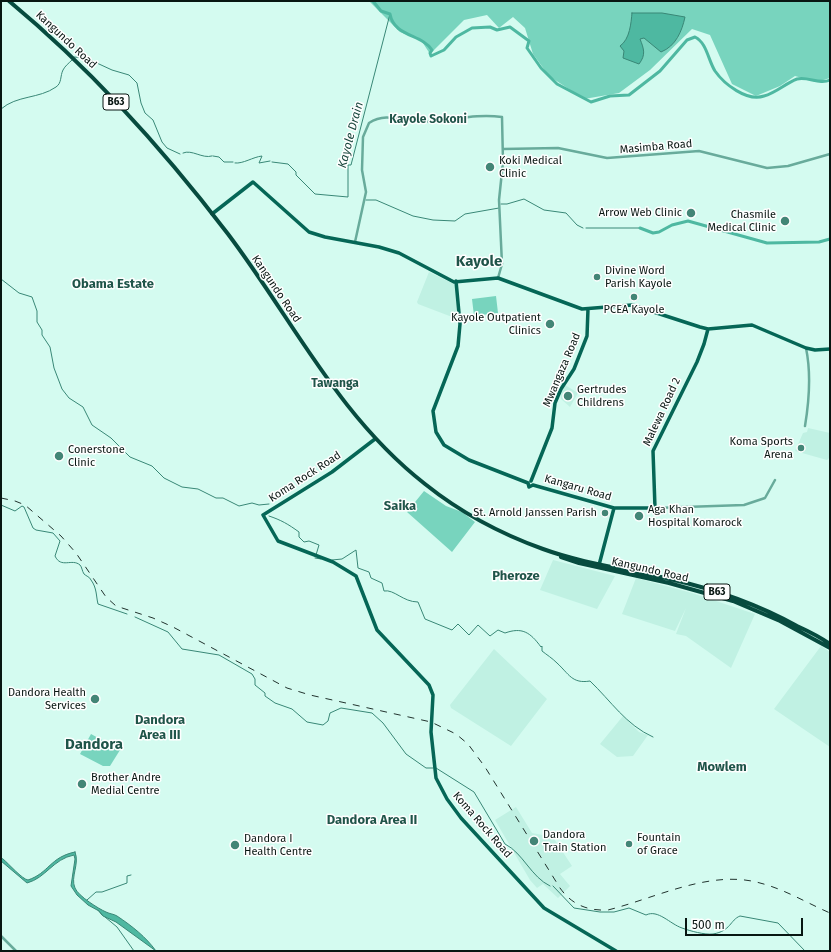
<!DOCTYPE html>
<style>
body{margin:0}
#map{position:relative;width:831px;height:952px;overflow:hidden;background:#d4fbf0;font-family:"Fira Sans",sans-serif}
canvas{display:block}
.frame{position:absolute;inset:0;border:2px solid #081612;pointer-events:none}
.scale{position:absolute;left:685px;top:918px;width:118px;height:18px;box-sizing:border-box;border:2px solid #081612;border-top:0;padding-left:5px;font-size:12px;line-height:14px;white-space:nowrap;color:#081612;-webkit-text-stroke:3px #fefefe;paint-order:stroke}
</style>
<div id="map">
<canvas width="831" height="952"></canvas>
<div class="frame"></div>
<div class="scale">500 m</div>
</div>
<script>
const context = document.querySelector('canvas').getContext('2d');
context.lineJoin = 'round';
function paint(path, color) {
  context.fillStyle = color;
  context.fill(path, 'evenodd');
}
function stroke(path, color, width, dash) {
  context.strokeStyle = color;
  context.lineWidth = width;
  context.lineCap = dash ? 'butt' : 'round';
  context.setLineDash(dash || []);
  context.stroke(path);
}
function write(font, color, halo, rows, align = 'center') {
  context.font = font + ' "Fira Sans",sans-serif';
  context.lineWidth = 3;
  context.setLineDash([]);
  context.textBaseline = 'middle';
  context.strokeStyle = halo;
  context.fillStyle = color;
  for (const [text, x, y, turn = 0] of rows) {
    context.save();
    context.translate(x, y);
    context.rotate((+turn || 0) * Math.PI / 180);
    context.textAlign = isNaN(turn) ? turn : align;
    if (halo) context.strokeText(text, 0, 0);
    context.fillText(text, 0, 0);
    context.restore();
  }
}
const built = new Path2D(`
 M429,272L458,286L460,320L418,304L417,302Z
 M565,385L578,393L570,407L561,399L560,393Z
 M808,428L830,433V457L827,460L795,451L803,433L807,432Z
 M553,560L615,576L597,609L540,590Z
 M636,578L692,593L755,614L731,668L686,636L676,634L686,608L675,631L622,614Z
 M821,646L830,652V747L774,709Z
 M494,649L547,699L511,746L451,708L450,705Z
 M623,716L639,732L648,735L633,756L617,757L600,744Z
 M516,807L532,833L553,837L572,866L560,874L570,886L558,898L543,884L537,888L530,880L495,820Z`);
const green = new Path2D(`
 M369,1H830V78L816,82L795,76L780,86L756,96L732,84L710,35L692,29L650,70L619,93L584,99L549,76L533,54L525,28L513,17L499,28L487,15L464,20L430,54L421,40L400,32Z
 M496,296L498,313L474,316L472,299Z
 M424,491L446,506L462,512L475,522L452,552L407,512Z
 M91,734L120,750L110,766H103L80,754Z`);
const water = new Path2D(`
 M632,13H662L685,17C682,31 676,46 661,52L644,38L640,39C644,49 646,55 639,64L623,58L624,51L620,46C630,39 631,23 632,13Z
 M75,852C80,864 70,877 75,888C78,896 99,909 106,912C110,914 114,914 117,916C132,926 146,937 156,951L116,922L103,916L99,911L88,905L77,895L71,886L75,859L74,855C53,859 46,878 27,883L1,861V858L3,859C9,864 22,879 28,880C49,873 50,857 75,852Z`);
const stream = new Path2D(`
 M74,57L86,58L112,70L129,75L137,83L141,103L145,113L153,120L162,142L167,148L180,154
 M1,109C17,95 39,99 56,87C62,83 60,76 63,70C65,66 69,63 72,60
 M183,153C192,149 202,159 212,156
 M213,156L219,157L224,162H233
 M272,162L288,164L296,172V175L315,194L348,197V165H351L390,14
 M235,163C243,164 253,157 262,156L259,163L270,161
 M366,200H376L413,216L433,220L455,221L465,214L499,208
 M501,204H507L524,199L544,210L566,213L577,225L583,228
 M586,228H640
 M1,279L19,293L32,297L37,311V322L42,330V335L50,347L54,368L62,389L69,398L83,407L92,425L111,438L130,457L152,466L164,478L182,487L198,489L216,498H223L239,506L252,503L259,505L269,504
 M1,505L15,511L22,506L24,507L33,528L36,530L53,533L60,541L55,556C61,569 72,558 80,565C82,567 82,571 84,574C86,576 90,577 91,580C97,588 96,596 98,604L127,614
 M269,516C281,520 288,524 299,532V537L304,542L309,541L319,545L316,555
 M315,558L321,559
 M332,560L342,559L356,550L358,568L369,572L371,578L382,583L384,591C394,589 403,602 418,602L425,619L452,630L458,624L469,635L478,625L490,636L498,630L505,633C522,627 530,632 541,647L542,646V651C547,655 552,658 557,663C569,674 572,684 590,681C611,701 626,725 653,737
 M135,617L168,632L182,649L219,655L252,674L255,679V685L265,693V696L275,703L292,709L307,722L323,725L328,721L330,713L341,708L372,713L383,723L406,754L426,768H433
 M436,768L474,792L505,844C523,853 531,877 550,886
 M553,886L574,908L600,912H614L629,908L646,915C658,909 670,924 682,928C690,931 705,935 713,934C731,931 730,920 740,916L778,923L805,951
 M87,900L96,892H102L127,883V876L131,875
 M98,910L102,915
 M105,917L117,927L134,951
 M816,951H827`);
const river = new Path2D(`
 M373,1L381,11L390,14C394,37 422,34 432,50L430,53L431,56L444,50L456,37L472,28L490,27L497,30L510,27L529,41L527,48L541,68L557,84L591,102L610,96L629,95L660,71L687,40L695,37C707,43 708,60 715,71C724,84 747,102 764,96C776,93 786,83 797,79C808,76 819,85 830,80
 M640,228L653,233L659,232L672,225L688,221L767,243L819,242L830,239`);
const minor = new Path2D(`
 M503,149L558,148L607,158L699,151L767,168L788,166L830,154
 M355,242L366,192L362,170L363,137L369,123C386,112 401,121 420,122C448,122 473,113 502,117L503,162L499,200L502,264L498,278
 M805,426C809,402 811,372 806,348
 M655,508L744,505L765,498L775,480
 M1,936L16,951`);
const major = new Path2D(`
 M212,214L253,182L309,232L325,237L379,247L399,253L454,282L498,278L582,309L632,305L700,327L708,329L752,325L806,348L815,350L830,349
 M456,281L460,324L458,346L433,411L436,432L444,445L469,460L528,483L529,487L533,485
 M375,439L332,472L263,515L278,541L333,562L356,576L377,630L429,685L433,695L431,732L436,778L447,799L461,818L544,908L616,951
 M531,481L552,428L555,403L561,389L574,369L587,336L588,309
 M533,485L614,508H655L653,451L697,362L704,344L708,329
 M599,565L614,508`);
const highway = new Path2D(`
 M9,1C91,69 163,149 228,234C293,320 338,416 425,484C460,512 501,534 543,549C584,564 628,569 670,579C714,589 757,604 797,626C808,631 820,637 830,644
 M561,557L579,563L669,583L733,601L780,621L830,648`);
const rail = new Path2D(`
 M1,498L15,501L25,505L61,536L76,553L106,597L116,606L153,618L173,627L287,688L310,695L431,722L456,734L468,744L485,767L560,888C572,905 588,911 608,910C656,898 711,869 760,883C784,889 807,903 830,913`);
const markers = [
 [490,167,5,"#438576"],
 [691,213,5,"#438576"],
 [785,221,5,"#438576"],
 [597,277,4,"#438576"],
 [634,297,4,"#438576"],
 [550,324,5,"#438576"],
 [568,396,5,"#438576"],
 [801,448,4,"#438576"],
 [59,456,5,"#438576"],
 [605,513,4,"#438576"],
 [639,516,5,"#438576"],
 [95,699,5,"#438576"],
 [82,784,5,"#438576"],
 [534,841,5,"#438576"],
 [629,844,4,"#438576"],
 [235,845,5,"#438576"]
];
const shields = [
 [116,102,26],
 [717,592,26]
];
const shieldNames = [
 ["B63",116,102],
 ["B63",717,592]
];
const streetNames = [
 ["Kangundo Road",66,40,43],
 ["Masimba Road",656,147,-5],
 ["Kangundo Road",276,289,56],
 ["Mwangaza Road",562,370,-67],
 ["Malewa Road 2",662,412,-65],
 ["Koma Rock Road",305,477,-33],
 ["Kangaru Road",578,488,16],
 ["Kangundo Road",650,570,13],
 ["Koma Rock Road",482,825,49]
];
const poiNames = [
 ["Koki Medical",499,161],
 ["Clinic",499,174],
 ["Arrow Web Clinic",682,213,"right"],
 ["Chasmile",776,215,"right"],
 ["Medical Clinic",776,228,"right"],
 ["Divine Word",605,271],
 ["Parish Kayole",605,284],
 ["PCEA Kayole",634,310,"center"],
 ["Kayole Outpatient",541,318,"right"],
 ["Clinics",541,331,"right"],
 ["Gertrudes",577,390],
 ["Childrens",577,403],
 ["Koma Sports",793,442,"right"],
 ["Arena",793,455,"right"],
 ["Conerstone",68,450],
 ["Clinic",68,463],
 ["Aga Khan",648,510],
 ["Hospital Komarock",648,523],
 ["St. Arnold Janssen Parish",597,513,"right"],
 ["Dandora Health",86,693,"right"],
 ["Services",86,706,"right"],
 ["Brother Andre",91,778],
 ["Medial Centre",91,791],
 ["Dandora",543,835],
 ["Train Station",543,848],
 ["Fountain",637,838],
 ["of Grace",637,851],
 ["Dandora I",244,839],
 ["Health Centre",244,852]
];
const neighbourhoodNames = [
 ["Kayole Sokoni",428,120],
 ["Tawanga",335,384]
];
const waterNames = [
 ["Kayole Drain",351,135,-75]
];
const quarterNames = [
 ["Obama Estate",113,284],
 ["Saika",400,506],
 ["Pheroze",516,576],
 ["Dandora",160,720],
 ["Area III",160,735],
 ["Mowlem",722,767],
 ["Dandora Area II",372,820]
];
const districtNames = [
 ["Kayole",479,262],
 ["Dandora",94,745]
];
paint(built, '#c0f1e3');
paint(green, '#78d4be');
paint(water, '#4eb8a1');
stroke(water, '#398776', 1);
stroke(stream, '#398776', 1);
stroke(river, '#4eb8a1', 3);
stroke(minor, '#68ab9b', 2.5);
stroke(major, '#056656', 3.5);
stroke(highway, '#074b3f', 4);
stroke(rail, '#21322d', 1, [7, 7]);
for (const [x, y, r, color] of markers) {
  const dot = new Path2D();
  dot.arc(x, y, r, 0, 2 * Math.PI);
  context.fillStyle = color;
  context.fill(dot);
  stroke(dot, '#fefefe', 1.5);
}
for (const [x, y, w] of shields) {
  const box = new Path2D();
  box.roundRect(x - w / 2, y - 8, w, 16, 3);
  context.fillStyle = '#fefefe';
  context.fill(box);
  stroke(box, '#081612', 1);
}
write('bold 10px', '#081612', null, shieldNames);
write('11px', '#081612', '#fefefe', streetNames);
write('11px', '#081612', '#fefefe', poiNames, 'left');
write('bold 12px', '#1f5449', '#fefefe', neighbourhoodNames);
write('italic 12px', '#1a483e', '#fefefe', waterNames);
write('bold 13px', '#1f5449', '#fefefe', quarterNames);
write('bold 15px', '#1f5449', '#fefefe', districtNames);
</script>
